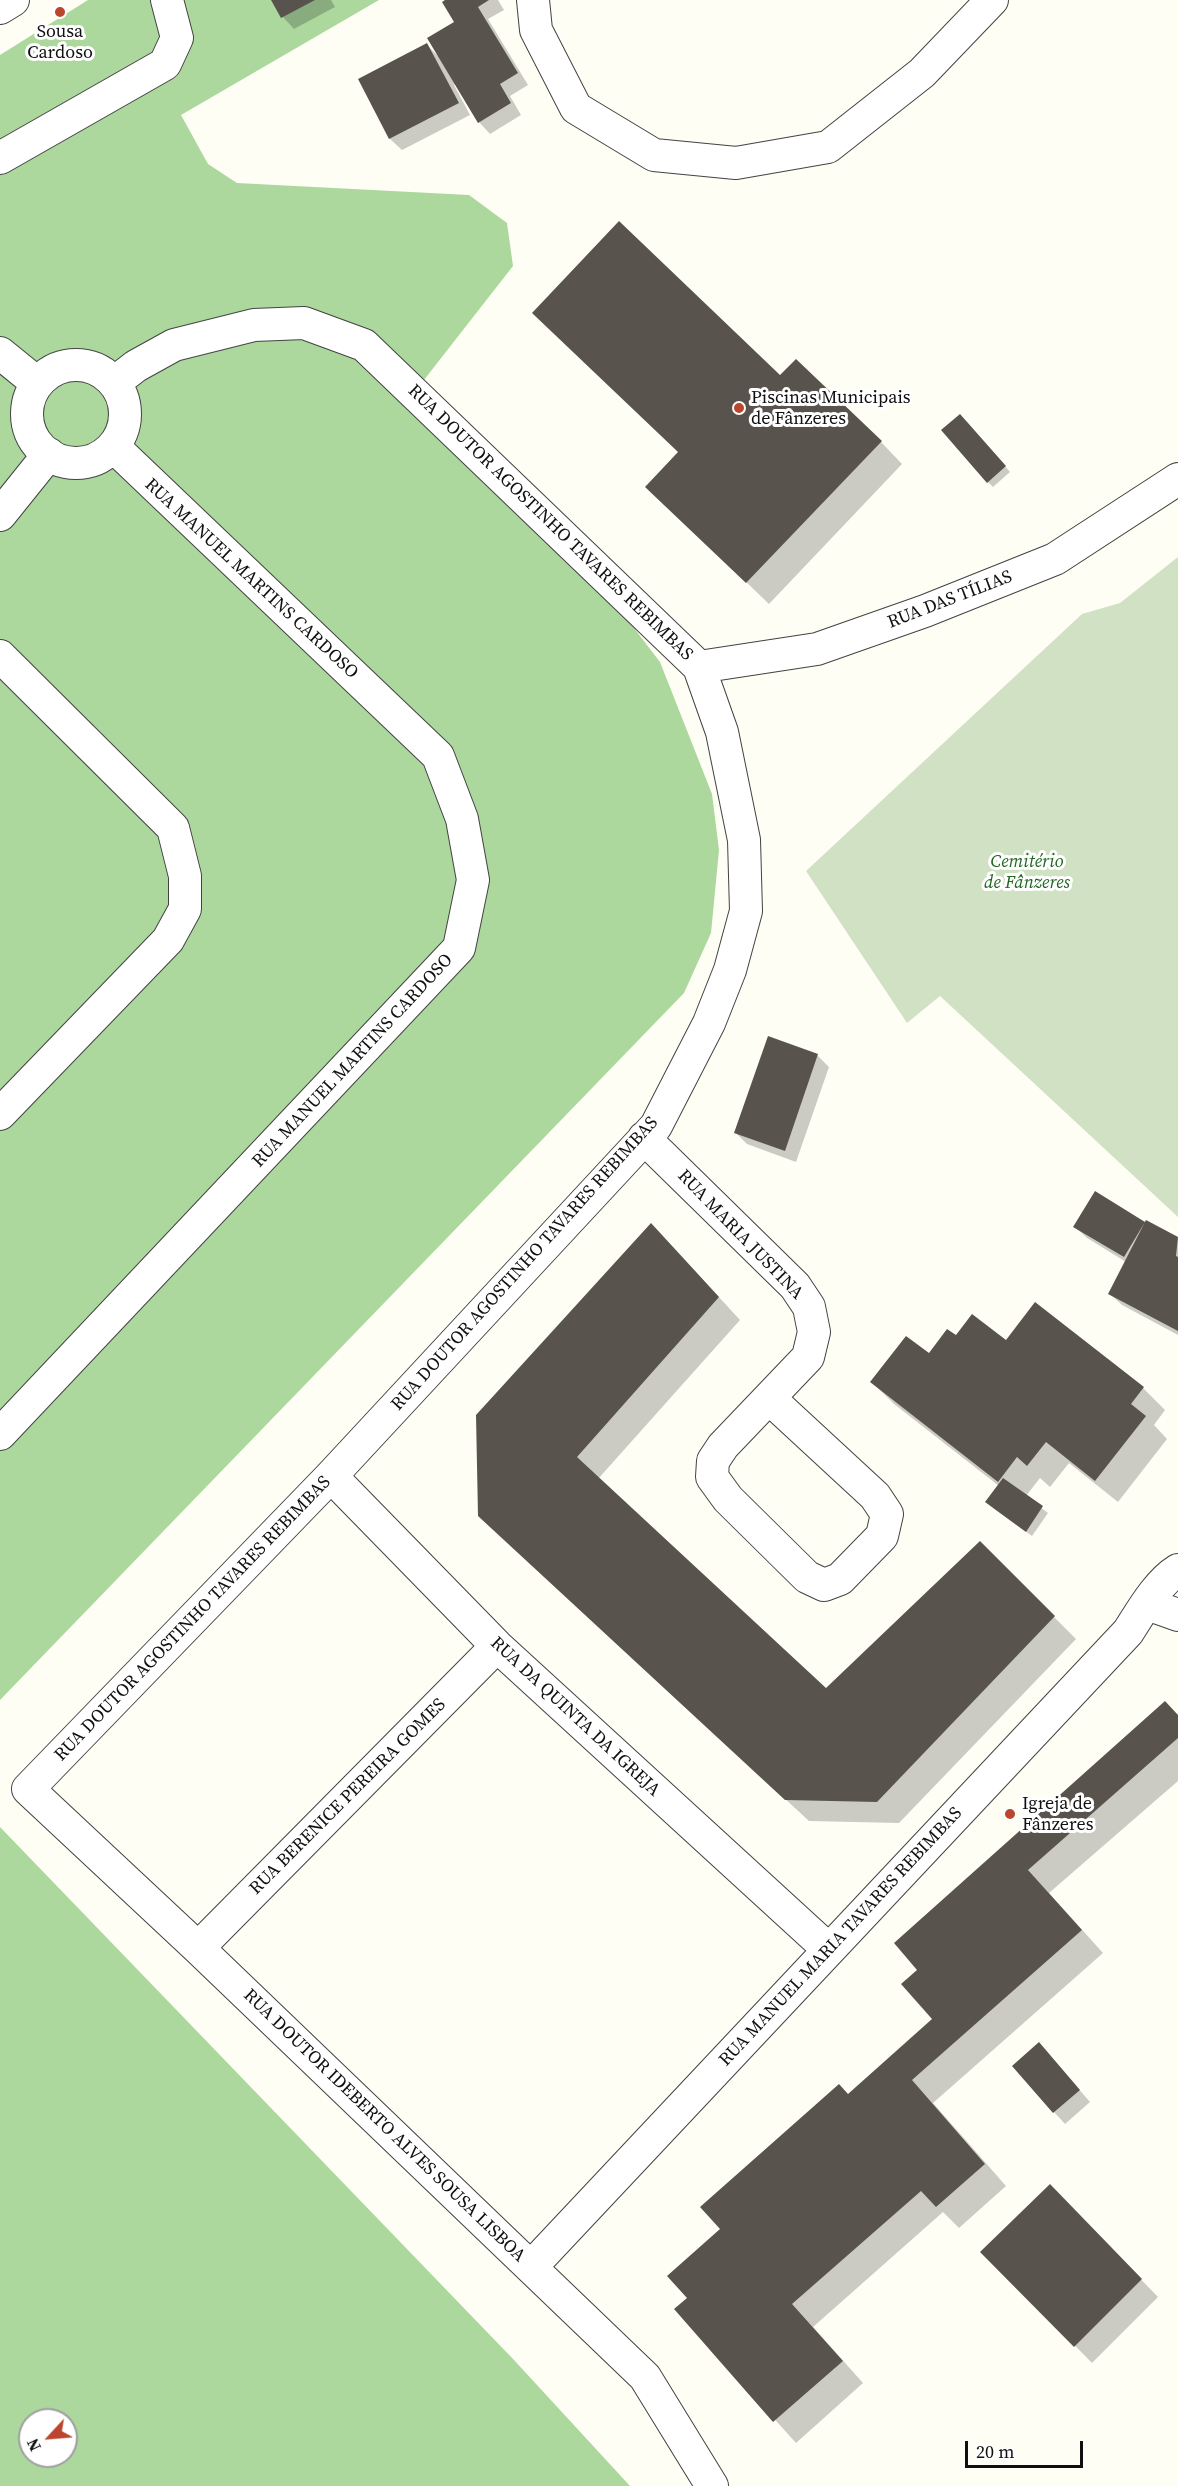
<!DOCTYPE html>
<meta charset="utf-8">
<style>
body{margin:0}
#map{position:relative;width:1178px;height:2486px;overflow:hidden;background:#fefef4;font-family:"Source Serif 4",serif}
canvas{display:block}
.north{position:absolute;left:18px;top:2408px;width:60px;height:60px;box-sizing:border-box;background:#fff;border:2px solid #9f9f9f;border-radius:50%;rotate:244deg;font-size:16px;font-weight:700;line-height:24px;text-align:center;color:#101010}
.north::after{content:'';display:block;margin:auto;width:21px;height:27px;background:#bb452d;clip-path:polygon(50% 0,100% 100%,50% 72%,0 100%)}
.scale{position:absolute;left:965px;top:2441px;width:118px;height:27px;box-sizing:border-box;border:3px solid #101010;border-top:0;padding-left:8px;font-size:18px;line-height:21px;white-space:nowrap;color:#101010;-webkit-text-stroke:4px #fff;paint-order:stroke}
</style>
<div id="map">
<canvas width="1178" height="2486"></canvas>
<div class="north">N</div>
<div class="scale">20 m</div>
</div>
<script>
const context = document.querySelector('canvas').getContext('2d');
context.lineJoin = 'round';
function paint(path, color) {
  context.fillStyle = color;
  context.fill(path, 'evenodd');
}
function stroke(path, color, width, dash) {
  context.strokeStyle = color;
  context.lineWidth = width;
  context.lineCap = dash ? 'butt' : 'round';
  context.setLineDash(dash || []);
  context.stroke(path);
}
function write(font, color, halo, rows, align = 'center') {
  context.font = font + ' "Source Serif 4",serif';
  context.lineWidth = 6;
  context.setLineDash([]);
  context.textBaseline = 'middle';
  context.strokeStyle = halo;
  context.fillStyle = color;
  for (const [text, x, y, turn = 0] of rows) {
    context.save();
    context.translate(x, y);
    context.rotate((+turn || 0) * Math.PI / 180);
    context.textAlign = isNaN(turn) ? turn : align;
    if (halo) context.strokeText(text, 0, 0);
    context.fillText(text, 0, 0);
    context.restore();
  }
}
const forest = new Path2D(`
 M88,0H379L181,115L208,164L237,183L469,195L507,223L513,266L406,403L614,602L660,662L712,794L719,850L711,933L684,993L0,1700V55Z
 M0,1827L514,2360L630,2486H0ZM30,2420H66V2456H30Z`);
const cemetery = new Path2D(`
 M1178,557V1217L940,996L907,1023L806,871L1082,614L1120,603Z`);
const shadow = new Path2D(`
 M273,0H331L335,7L294,29L283,17Z
 M448,0H498L504,10L488,19L528,85L510,96L521,115L490,134L479,122L456,84L454,85L470,115L402,150L390,139L360,80L427,45L438,56L456,23Z
 M780,377L881,442L902,464L769,604L669,508L680,453Z
 M966,421L1010,472L993,487L988,482Z
 M769,1038L818,1056L829,1067L796,1162L747,1144L735,1132Z
 M1095,1194L1146,1224L1147,1222L1178,1239V1335L1122,1305L1110,1294L1126,1262L1087,1238L1075,1227Z
 M673,1247L740,1320L598,1479L826,1691L980,1543L1076,1639L899,1823L809,1821L502,1537Z
 M956,1338L1006,1342L1143,1388L1165,1410L1154,1425L1167,1439L1118,1502L1069,1463L1050,1487L1040,1478L1026,1496L1048,1513L1032,1536L993,1508L999,1486L894,1404L872,1382L929,1355Z
 M1178,1716V1781L1049,1893L1103,1953L933,2103L1006,2186L959,2228L943,2212L813,2327L863,2383L796,2443L676,2310L689,2298L722,2229L848,2096L935,2019L904,1984Z
 M1050,2056L1090,2102L1065,2124L1054,2112Z
 M1050,2186L1158,2297L1092,2363L983,2252Z`);
const building = new Path2D(`
 M271,0H315L281,18Z
 M445,0H489L478,7L518,73L500,84L511,103L478,123L427,38L454,22L442,2Z
 M427,43L459,103L389,139L358,79Z
 M619,221L780,375L796,359L882,441L746,583L645,487L678,452L532,313Z
 M960,414L1006,466L987,483L941,430Z
 M768,1036L818,1054L785,1151L734,1133Z
 M1095,1191L1145,1222L1124,1257L1073,1227Z
 M1146,1220L1178,1237L1176,1256L1178,1257V1331L1108,1294Z
 M651,1223L719,1297L577,1457L826,1688L980,1541L1055,1616L877,1802L785,1800L478,1516L476,1415Z
 M1035,1302L1144,1387L1131,1404L1146,1416L1095,1481L1046,1442L1027,1466L1017,1457L998,1482L870,1382L906,1336L929,1353L947,1329L956,1335L972,1314L1006,1340Z
 M1003,1478L1043,1506L1026,1532L985,1502Z
 M1165,1701L1178,1715V1738L1028,1870L1082,1930L912,2080L985,2164L936,2207L921,2191L792,2304L843,2361L773,2422L674,2309L687,2298L667,2276L720,2229L700,2207L839,2084L848,2094L932,2019L901,1984L917,1970L894,1943Z
 M1039,2042L1080,2090L1053,2113L1012,2066Z
 M1050,2184L1142,2279L1074,2347L980,2252Z`);
const minor = new Path2D(`
 M533,0L536,30L576,108L654,155L736,163L828,147L922,73L992,0
 M0,8L13,0
 M0,158L165,64L177,38L167,0
 M0,353L37,383
 M27 414a49 49 0 1 1 98 0a49 49 0 1 1-98 0Z
 M114,383L136,366L174,345L254,325L304,323L364,345L699,667L722,732L744,840L746,911L730,970L709,1023L656,1126L331,1476L28,1789L198,1948L645,2377L712,2486
 M0,515L49,454
 M0,656L173,828L185,876V909L168,940L0,1114
 M699,667L817,649L925,611L1055,559L1178,479
 M644,1138L795,1286L809,1307L814,1332L808,1357L723,1446L713,1461L712,1477L728,1499L807,1577L824,1585L840,1579L882,1536L887,1514L875,1496L769,1398
 M0,1434L459,948L473,880L462,819L438,756L114,447
 M331,1476L497,1646L828,1949
 M1147,1604L1178,1615
 M198,1948L497,1646
 M531,2267L1128,1632C1141,1612 1157,1583 1178,1570`);
const markers = [
 [60,12,6,"#bb452d"],
 [739,408,6,"#bb452d"],
 [1010,1814,6,"#bb452d"]
];
const poiNames = [
 ["Sousa",60,32,"center"],
 ["Cardoso",60,53,"center"],
 ["Piscinas Municipais",751,398],
 ["de Fânzeres",751,419],
 ["Igreja de",1022,1804],
 ["Fânzeres",1022,1825]
];
const streetNames = [
 ["RUA DOUTOR AGOSTINHO TAVARES REBIMBAS",550,523,44],
 ["RUA MANUEL MARTINS CARDOSO",251,579,43],
 ["RUA DAS TÍLIAS",950,600,-21],
 ["RUA MANUEL MARTINS CARDOSO",353,1061,-47],
 ["RUA MARIA JUSTINA",740,1235,46],
 ["RUA DOUTOR AGOSTINHO TAVARES REBIMBAS",525,1264,-48],
 ["RUA DOUTOR AGOSTINHO TAVARES REBIMBAS",193,1619,-46],
 ["RUA DA QUINTA DA IGREJA",575,1717,43],
 ["RUA BERENICE PEREIRA GOMES",348,1797,-45],
 ["RUA MANUEL MARIA TAVARES REBIMBAS",841,1937,-47],
 ["RUA DOUTOR IDEBERTO ALVES SOUSA LISBOA",384,2126,44]
];
const parkNames = [
 ["Cemitério",1027,862],
 ["de Fânzeres",1027,883]
];
paint(forest, '#acd89e');
paint(cemetery, '#d1e1c4');
paint(shadow, '#0003');
paint(building, '#58544d');
stroke(minor, '#434343', 34);
stroke(minor, '#fff', 32);
for (const [x, y, r, color] of markers) {
  const dot = new Path2D();
  dot.arc(x, y, r, 0, 2 * Math.PI);
  context.fillStyle = color;
  context.fill(dot);
  stroke(dot, '#fff', 2);
}
write('18px', '#101010', '#fff', poiNames, 'left');
write('18px', '#101010', '#fff', streetNames);
write('italic 18px', '#226623', '#fff', parkNames);
</script>
